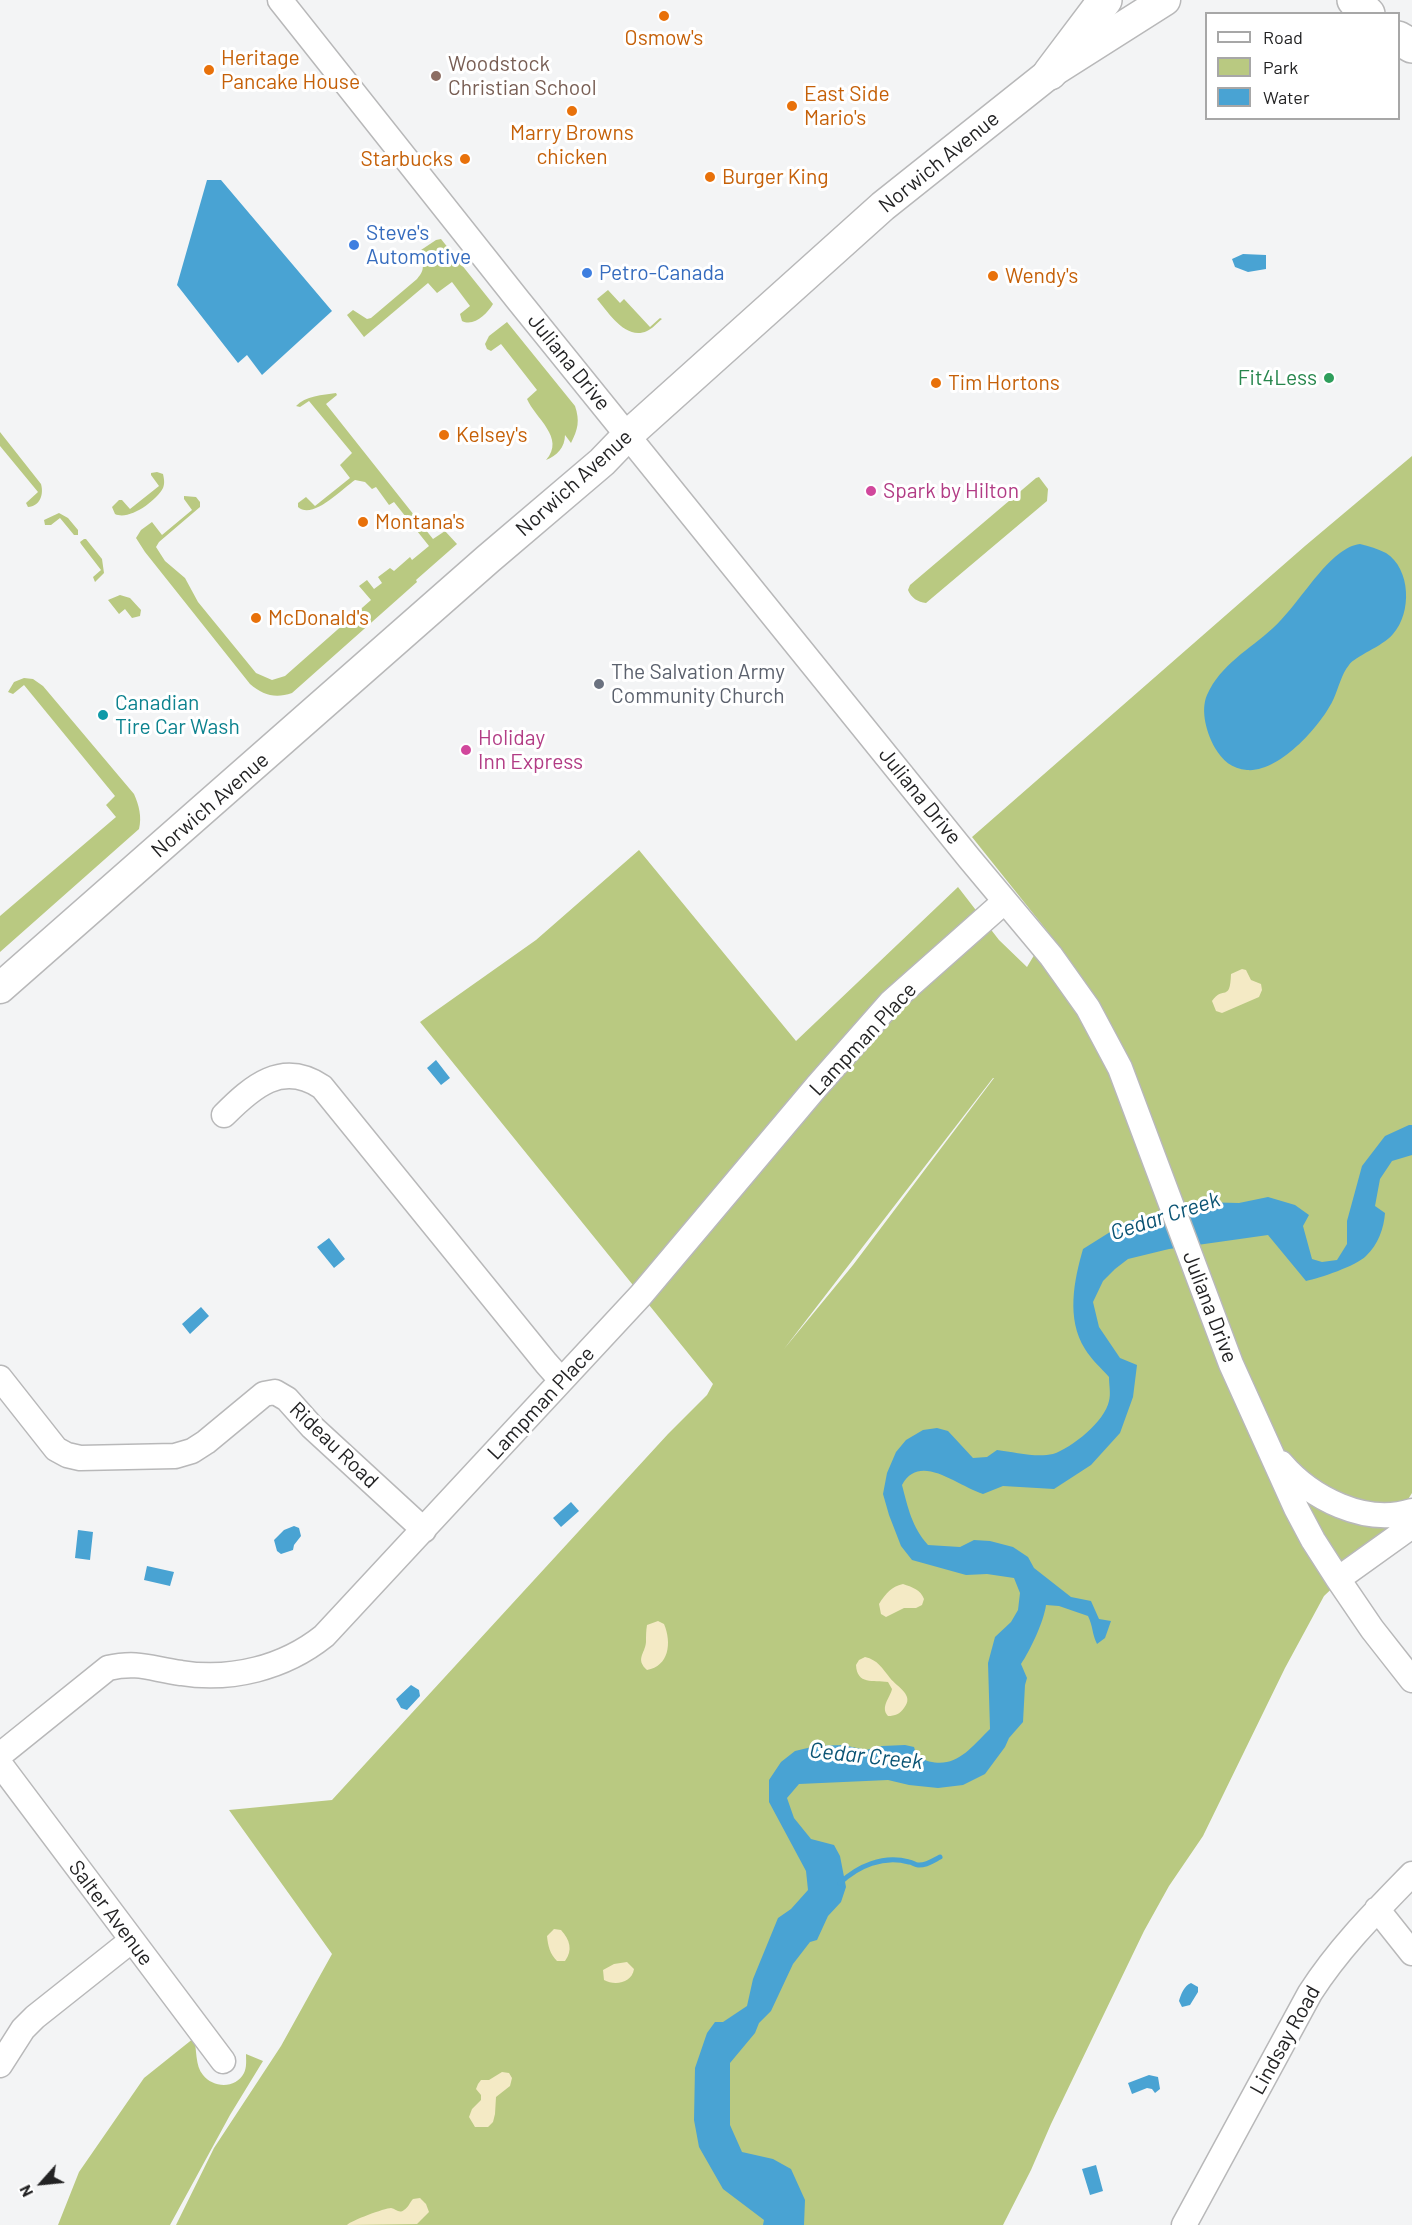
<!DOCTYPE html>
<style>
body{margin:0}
#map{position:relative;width:1412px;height:2225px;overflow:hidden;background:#f3f4f5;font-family:Barlow,sans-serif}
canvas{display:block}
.legend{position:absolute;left:1205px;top:12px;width:195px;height:108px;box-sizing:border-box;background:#fff;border:2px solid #a7a7a7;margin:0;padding:8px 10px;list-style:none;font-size:18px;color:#232324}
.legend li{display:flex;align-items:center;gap:12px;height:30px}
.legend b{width:30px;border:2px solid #a7a7a7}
.north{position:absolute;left:12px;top:2153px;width:60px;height:60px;-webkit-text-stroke:4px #fff;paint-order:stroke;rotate:243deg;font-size:16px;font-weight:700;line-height:24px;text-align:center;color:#232324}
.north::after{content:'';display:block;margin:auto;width:21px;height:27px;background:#232324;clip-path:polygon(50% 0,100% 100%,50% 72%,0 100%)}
</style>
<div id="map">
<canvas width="1412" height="2225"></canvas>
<ul class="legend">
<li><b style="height:8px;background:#fff"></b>Road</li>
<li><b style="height:16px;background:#b9c981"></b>Park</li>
<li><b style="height:16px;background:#49a3d3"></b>Water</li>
</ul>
<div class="north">N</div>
</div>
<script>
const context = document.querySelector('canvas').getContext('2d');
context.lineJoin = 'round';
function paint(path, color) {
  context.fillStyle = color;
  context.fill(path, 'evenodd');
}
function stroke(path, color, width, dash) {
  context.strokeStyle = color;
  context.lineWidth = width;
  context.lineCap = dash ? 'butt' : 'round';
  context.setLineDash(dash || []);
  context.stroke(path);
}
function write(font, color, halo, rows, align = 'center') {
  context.font = font + ' Barlow,sans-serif';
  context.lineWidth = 6;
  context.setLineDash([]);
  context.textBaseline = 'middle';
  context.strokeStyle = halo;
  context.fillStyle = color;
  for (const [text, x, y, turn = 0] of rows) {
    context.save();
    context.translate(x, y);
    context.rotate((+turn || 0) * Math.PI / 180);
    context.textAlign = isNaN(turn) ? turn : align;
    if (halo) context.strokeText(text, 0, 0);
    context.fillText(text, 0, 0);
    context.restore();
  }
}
const green = new Path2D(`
 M441,239L493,304C487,314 474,327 462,321L460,314L470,306L452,282L437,293L428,283L364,337L347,315L353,310L367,319L371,318L417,279C427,267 422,265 418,252L436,240Z
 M608,290L620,303L624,299L650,327L660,318L662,319C657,323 652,329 647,331C626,341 608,312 597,299Z
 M507,322L575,406C580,421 578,429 571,443L565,435C565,447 557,456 546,460C566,438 535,418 527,399L537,390L501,344L491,351L487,349L485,344L489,336Z
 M336,393L337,395L326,404L433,539L445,531L457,544L416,580L417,582L292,693C275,699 263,695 250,684L145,552L136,538L141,530L152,522L162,535L192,510L184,499V496L196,497L200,502V507L159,542L156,547L165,561L185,578L198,602L256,673L272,680L285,676L371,600L359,586L367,580L374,589L382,583L378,577L390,568L394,571L410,557L412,560L429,546L394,502L389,505L376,487L372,489L365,482L355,480C342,489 313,520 298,507V503L306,497L315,506L350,478L340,465L352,453L309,401L300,407L296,406C305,396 323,395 336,393Z
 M0,432L41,484C44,495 40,506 28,507L26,503L38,492L0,446Z
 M1412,456V1493L1380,1543L1324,1596L1285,1668L1203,1836L1169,1886L1144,1931L1051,2124L1031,2170L1003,2225H176L214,2148L281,2046L332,1954L229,1810L332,1800L668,1434L707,1395L713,1384L420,1022L536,940L639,850L796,1041L958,887L999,940L1027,967L1048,932L972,837L1305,546ZM994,1078L853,1265L784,1349L993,1078Z
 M157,472L163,474C164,479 165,483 163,488C156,501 129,521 115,514L112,507L119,500H122L130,509L159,486L151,475V473Z
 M1039,477L1048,489L1047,501L926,603C918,602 911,598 908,590L910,585L1036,478Z
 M59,513L68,518L78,530V535H74L60,518L51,525H45L44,520Z
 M84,539H86L102,559L104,573L95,582L93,577L101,570L81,544L80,542Z
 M120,595L130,598L141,610L140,616L132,618L125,609L119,614L108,600Z
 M24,678L33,679L43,686L134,794C139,805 142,817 139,829L0,952V916L116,817L106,805L115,796L24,685L13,694L8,692L14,682Z
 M194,2038C197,2049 195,2066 203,2075C213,2088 236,2089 244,2073C247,2067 246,2060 246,2054L263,2061L230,2115L170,2225H58L79,2172L144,2078Z`);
const sand = new Path2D(`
 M1242,969L1246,970L1251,980L1261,984L1262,990L1259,997L1222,1013L1216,1011L1212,1001C1223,985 1230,1003 1231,974Z
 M903,1584C912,1587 921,1590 924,1599L922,1605L916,1608H904L886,1617L881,1614L879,1604C886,1593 891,1587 903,1584Z
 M658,1621L664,1624C672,1643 669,1666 647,1670C635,1659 645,1654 646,1642C646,1636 646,1631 647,1625Z
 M865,1657C878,1660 882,1668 890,1678C897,1687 915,1695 904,1708C900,1714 895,1716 888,1716C880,1707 890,1698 892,1689L888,1682C873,1680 857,1685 856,1665L859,1660Z
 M554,1929L561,1930C570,1940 573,1950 565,1961H557C550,1954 548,1946 547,1936Z
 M627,1962L634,1969C632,1983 615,1986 604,1980L603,1970L614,1964Z
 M502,2072L509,2073L512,2078L510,2086L496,2097L495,2114L493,2122L488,2127H475L469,2117L472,2109L481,2100V2095L476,2089L478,2084L481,2080H489Z
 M420,2198L426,2204L429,2212L417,2224L347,2225C350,2221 385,2208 391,2208C396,2209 399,2214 404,2210C408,2208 410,2202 413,2199Z`);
const water = new Path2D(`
 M207,180H221L332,311L262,375L247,355L238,363L177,285Z
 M1243,254L1266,255V269L1248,272L1235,267L1232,259Z
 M1360,544C1369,546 1378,549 1386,553C1411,569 1412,613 1393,634C1382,647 1355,656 1349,665C1341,675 1339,687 1334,698C1322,725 1279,773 1247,770C1232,769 1222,760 1215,748C1207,734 1200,711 1207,695C1221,664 1249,650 1273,628C1296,607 1316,571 1340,553C1347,548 1352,545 1360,544Z
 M436,1060L450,1078L441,1085L427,1068Z
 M1409,1125H1412V1155L1392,1161L1380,1179L1375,1206L1385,1213C1384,1228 1378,1245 1366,1256C1356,1266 1320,1278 1306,1281L1268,1235L1169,1249L1128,1259L1115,1269L1103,1281L1093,1302L1099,1327L1120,1358L1137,1365L1133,1397L1120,1433L1091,1465L1054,1489L1003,1486L983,1494C957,1486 920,1452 902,1485C908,1508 912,1527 928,1545L960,1547L974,1540L990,1541L1013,1547L1028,1557L1034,1568L1071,1597L1091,1601L1099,1619L1111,1621L1105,1638L1097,1644C1092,1634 1093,1626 1088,1616L1059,1606L1046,1605C1044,1621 1030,1651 1021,1664L1027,1678L1025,1685L1023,1722L1009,1738L1005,1747L985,1774L963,1785L938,1788L909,1785L888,1780L799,1784L787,1798L794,1818L811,1839L834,1845L840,1856L846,1887L841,1902L828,1916L817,1940L810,1942L793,1964L771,2011L759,2023L755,2033L730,2063V2125L742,2152L773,2159L791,2169L805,2200L804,2225H763L764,2220L723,2189L699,2147L694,2120L695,2068L707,2033L715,2022H723L747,2006L753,1979L778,1918L791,1909L808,1890L806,1871L769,1802V1780L781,1762L795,1751L816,1746L843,1745L866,1750L882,1746L905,1745L914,1747L917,1757C952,1773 966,1753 990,1729L988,1663L995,1637L1011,1622L1018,1610L1020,1593L1014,1578L987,1574L966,1575L912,1560L901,1546L889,1515L883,1494L887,1473L896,1452L906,1440L923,1430L937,1428L948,1431L973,1458L987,1457L997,1450C1014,1452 1036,1458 1053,1454C1072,1448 1105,1421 1109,1401C1111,1394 1109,1385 1109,1377C1101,1368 1091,1359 1085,1349C1066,1319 1074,1280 1083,1249L1126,1222L1198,1202L1239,1203L1268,1197L1295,1205L1309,1215L1303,1226L1312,1259L1322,1262L1337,1260L1347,1244V1221L1362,1166L1385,1136Z
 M329,1238L345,1259L334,1268L317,1247Z
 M201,1307L209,1316L190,1334L182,1324Z
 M571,1502L579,1511L561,1527L553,1518Z
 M294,1526L299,1528L301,1536L294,1545L293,1550L281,1554L277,1551L274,1540L284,1530Z
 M78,1530L93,1532L90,1560L75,1558Z
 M147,1566L174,1572L170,1586L144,1580Z
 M411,1685L419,1690L420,1696L407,1710L401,1708L396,1699Z
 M1191,1983L1198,1987V1992L1190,2005L1182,2007L1179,2001C1181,1994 1184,1986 1191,1983Z
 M1149,2075L1158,2077L1160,2089L1155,2093L1152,2089L1147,2088L1132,2094L1128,2083Z
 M1096,2165L1103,2191L1090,2195L1082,2169Z`);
const stream = new Path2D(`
 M840,1883C858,1866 883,1855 909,1862C912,1862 915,1865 918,1865C926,1866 934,1860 940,1857`);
const minor = new Path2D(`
 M280,0L518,300L969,858L1051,956L1088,1008L1120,1068L1231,1364L1296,1508L1313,1540L1338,1579L1372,1629L1412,1680
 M224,1115C252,1087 282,1060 322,1087L546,1363L561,1380
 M0,1378L56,1449L67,1455L80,1458L175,1456L192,1451L206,1442L264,1394L275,1392L287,1399L312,1427L424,1530
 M1281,1463C1311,1498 1365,1526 1412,1511
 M1338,1579L1412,1526
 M0,1755L108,1668C139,1661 151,1669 181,1673C231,1681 284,1668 324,1636L641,1295L817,1086L891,1002L1005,901
 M0,1764L223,2061
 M1377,1909L1412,1953
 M0,2065L23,2029L35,2017L132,1940
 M1184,2225L1310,1993C1339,1948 1375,1912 1412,1874`);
const major = new Path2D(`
 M0,988L488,559L602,462L628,435L883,206L1050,73L1165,0`);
const highway = new Path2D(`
 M1354,0L1368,14
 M1398,38L1412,46
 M1050,73L1105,0`);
const markers = [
 [664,16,6,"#e8710a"],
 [209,70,6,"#e8710a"],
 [436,76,6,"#8d6e63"],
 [792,106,6,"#e8710a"],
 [572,111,6,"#e8710a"],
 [465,159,6,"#e8710a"],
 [710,177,6,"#e8710a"],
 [354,245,6,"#3f7fe0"],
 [587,273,6,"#3f7fe0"],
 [993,276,6,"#e8710a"],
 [1329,378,6,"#2e9e5b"],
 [936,383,6,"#e8710a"],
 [444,435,6,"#e8710a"],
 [871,491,6,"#d1479c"],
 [363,522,6,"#e8710a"],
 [256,618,6,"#e8710a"],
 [599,684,6,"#6b7280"],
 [103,715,6,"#0f9aa8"],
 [466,750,6,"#d1479c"]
];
const foodNames = [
 ["Osmow's",664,38,"center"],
 ["Heritage",221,58],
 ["Pancake House",221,82],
 ["East Side",804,94],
 ["Mario's",804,118],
 ["Marry Browns",572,133,"center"],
 ["chicken",572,157,"center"],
 ["Starbucks",453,159,"right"],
 ["Burger King",722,177],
 ["Wendy's",1005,276],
 ["Tim Hortons",948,383],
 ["Kelsey's",456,435],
 ["Montana's",375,522],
 ["McDonald's",268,618]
];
const educationNames = [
 ["Woodstock",448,64],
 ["Christian School",448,88]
];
const streetNames = [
 ["Norwich Avenue",939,162,-39],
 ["Juliana Drive",569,362,51],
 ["Norwich Avenue",574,483,-42],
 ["Juliana Drive",920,796,51],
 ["Norwich Avenue",210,805,-41],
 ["Lampman Place",863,1039,-47],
 ["Juliana Drive",1210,1307,69],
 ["Lampman Place",541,1403,-47],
 ["Rideau Road",334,1445,44],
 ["Salter Avenue",111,1913,53],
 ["Lindsay Road",1285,2040,-61]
];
const shopNames = [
 ["Steve's",366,233],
 ["Automotive",366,257],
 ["Petro-Canada",599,273]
];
const leisureNames = [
 ["Fit4Less",1317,378]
];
const hotelNames = [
 ["Spark by Hilton",883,491],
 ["Holiday",478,738],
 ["Inn Express",478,762]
];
const worshipNames = [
 ["The Salvation Army",611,672],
 ["Community Church",611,696]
];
const cultureNames = [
 ["Canadian",115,703],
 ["Tire Car Wash",115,727]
];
const waterNames = [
 ["Cedar Creek",1165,1216,-18],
 ["Cedar Creek",866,1756,6]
];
paint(green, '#b9c981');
paint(sand, '#f4eac5');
paint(water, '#49a3d3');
stroke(stream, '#49a3d3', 5);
stroke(minor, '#b8b8b9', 27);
stroke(major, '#b8b8b9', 33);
stroke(highway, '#b8b8b9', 36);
stroke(minor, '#fff', 24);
stroke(major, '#fff', 30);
stroke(highway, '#fff', 33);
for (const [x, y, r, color] of markers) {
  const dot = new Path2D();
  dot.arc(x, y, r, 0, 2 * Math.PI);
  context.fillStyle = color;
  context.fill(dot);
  stroke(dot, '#fff', 2);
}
write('21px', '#c56008', '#fff', foodNames, 'left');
write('21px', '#785e54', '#fff', educationNames, 'left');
write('21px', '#232324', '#fff', streetNames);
write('21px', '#366cbe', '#fff', shopNames, 'left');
write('21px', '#27864d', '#fff', leisureNames, 'right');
write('21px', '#b23c85', '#fff', hotelNames, 'left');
write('21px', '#5b616d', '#fff', worshipNames, 'left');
write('21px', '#0d838f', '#fff', cultureNames, 'left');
write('italic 22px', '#0b5474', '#fff', waterNames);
</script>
